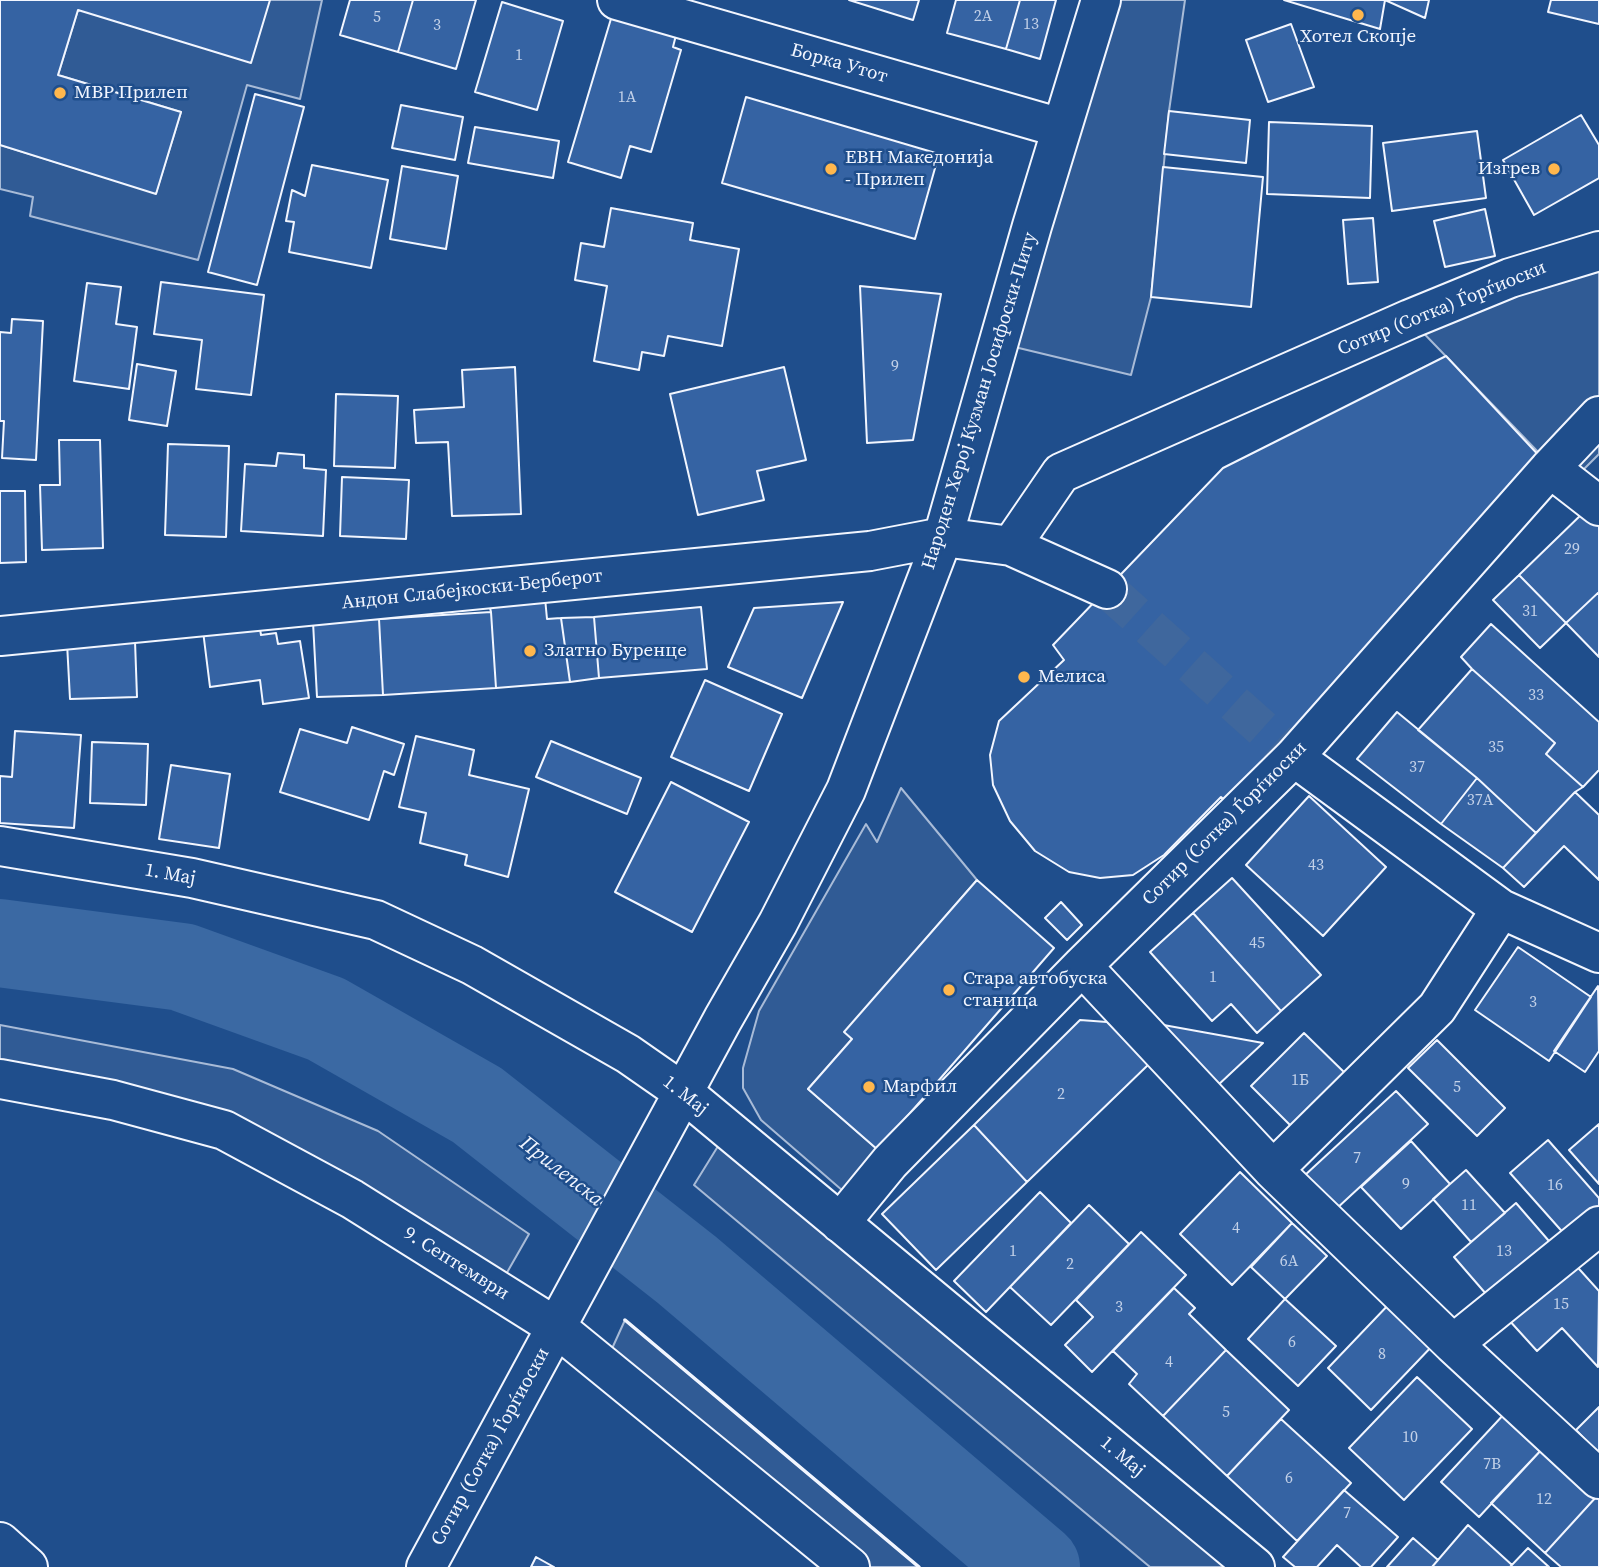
<!DOCTYPE html>
<meta charset="utf-8">
<style>
body{margin:0}
canvas{display:block;background:#1f4e8c}
</style>
<canvas width="1599" height="1567"></canvas>
<script>
const context = document.querySelector('canvas').getContext('2d');
context.lineJoin = 'round';
function paint(path, color) {
  context.fillStyle = color;
  context.fill(path, 'evenodd');
}
function stroke(path, color, width, dash) {
  context.strokeStyle = color;
  context.lineWidth = width;
  context.lineCap = dash ? 'butt' : 'round';
  context.setLineDash(dash || []);
  context.stroke(path);
}
function write(font, color, halo, rows, align = 'center') {
  context.font = font + ' "Source Serif 4",serif';
  context.lineWidth = 5;
  context.setLineDash([]);
  context.textBaseline = 'middle';
  context.strokeStyle = halo;
  context.fillStyle = color;
  for (const [text, x, y, turn = 0] of rows) {
    context.save();
    context.translate(x, y);
    context.rotate((+turn || 0) * Math.PI / 180);
    context.textAlign = isNaN(turn) ? turn : align;
    if (halo) context.strokeText(text, 0, 0);
    context.fillText(text, 0, 0);
    context.restore();
  }
}
const parking = new Path2D(`
 M270,0H322L300,99L247,85L198,260L30,216L33,197L0,189V145L156,193L181,112L58,75L78,10Z
 M1101,0H1185L1169,111L1151,297L1131,375L998,343Z
 M1599,251V454L1584,469L1566,481L1410,319Z
 M901,788L977,880L845,1032L852,1039L808,1089L878,1150L843,1191L761,1120L743,1088V1068L759,1011L866,824L877,842Z
 M0,1025L233,1069L378,1131L529,1234L497,1290L224,1130L0,1079Z
 M728,1130L1255,1567H1150L694,1185Z
 M625,1320L919,1567H850L605,1364Z`);
const river = new Path2D(`
 M0,943L182,967L326,1019L477,1105L687,1270L1036,1567`);
const building = new Path2D(`
 M0,0H270L251,63L78,10L58,75L181,112L156,194L0,145Z
 M350,0H413L398,52L340,35Z
 M413,0H476L456,69L398,52Z
 M849,0H919L913,20Z
 M956,0H1020L1006,49L947,33Z
 M1020,0H1056L1040,59L1006,49Z
 M1284,0H1385L1380,29Z
 M1385,0H1429L1425,18Z
 M1551,0H1599V24L1548,12Z
 M502,2L563,21L537,110L475,92Z
 M613,12L677,31L673,47L681,50L651,152L630,146L621,178L568,162Z
 M1291,24L1314,87L1268,102L1246,40Z
 M255,94L304,107L257,285L208,272Z
 M746,97L939,154L915,239L722,183Z
 M401,105L463,117L455,160L392,148Z
 M1169,111L1250,120L1246,163L1164,154Z
 M1581,115L1599,145V178L1534,215L1503,160Z
 M1269,122L1372,126L1370,198L1267,194Z
 M475,127L559,141L553,178L468,163Z
 M1477,131L1486,198L1392,211L1383,143Z
 M312,165L388,180L371,268L289,252L294,222L286,221L292,190L305,196Z
 M402,166L458,176L446,249L390,239Z
 M1163,167L1263,177L1251,307L1151,297Z
 M611,208L693,223L690,240L739,249L722,346L668,336L664,356L642,352L639,370L594,361L607,286L575,280L581,243L604,247Z
 M1485,209L1495,256L1445,267L1434,221Z
 M1373,218L1378,282L1348,284L1343,220Z
 M161,282L264,295L251,395L196,389L202,340L154,334Z
 M87,283L121,287L116,324L137,327L129,389L74,381Z
 M860,286L941,294L913,440L867,443Z
 M12,319L43,321L36,460L2,458L4,421H0V332L11,333Z
 M1446,356L1544,461L1227,802L1221,797L1164,855L1133,875L1100,878L1069,872L1035,851L1010,821L993,785L990,755L999,721L1064,660L1053,645L1223,468Z
 M137,364L176,371L167,426L129,420Z
 M515,367L521,514L452,516L448,442L416,443L414,410L464,407L462,370Z
 M784,367L806,460L757,471L764,500L698,515L670,394Z
 M336,394L398,396L395,468L334,466Z
 M59,440H100L103,548L42,550L40,485H60Z
 M168,444L229,446L226,537L165,535Z
 M278,453L304,455V468L326,470L323,536L241,531L245,464L276,466Z
 M342,477L409,480L406,539L340,536Z
 M0,491H25L26,562L0,563Z
 M1585,511L1599,526V592L1566,623L1519,575Z
 M1519,575L1566,623L1540,648L1493,600Z
 M1599,592V657L1566,623Z
 M545,598L547,619L561,618L570,682L496,688L491,612L489,604Z
 M843,602L802,698L728,667L754,608Z
 M701,607L707,669L599,678L594,617Z
 M491,612L496,688L383,695L379,619Z
 M594,617L599,678L570,682L561,618Z
 M379,619L383,695L317,697L313,622Z
 M259,623L261,635L276,633L278,644L300,641L309,698L263,704L260,680L210,687L203,631Z
 M1491,624L1599,722V770L1583,787L1546,754L1555,743L1472,669L1461,657Z
 M135,641L137,697L70,699L67,643Z
 M1472,669L1555,743L1546,754L1583,787L1575,792L1536,833L1477,778L1418,730Z
 M705,680L782,714L749,791L671,757Z
 M1397,712L1477,778L1441,824L1357,759Z
 M352,727L404,744L394,775L384,771L369,820L280,792L300,729L347,743Z
 M15,731L81,735L74,828L0,823V776L12,777Z
 M416,736L474,750L469,775L529,789L508,877L465,865L467,855L420,843L426,813L399,807Z
 M551,741L641,778L627,814L536,777Z
 M92,742L148,744L146,805L90,803Z
 M171,765L230,774L219,848L159,839Z
 M1477,778L1536,833L1503,868L1441,824Z
 M671,782L749,822L692,932L615,892Z
 M1575,792L1599,815V880L1564,846L1524,887L1503,868Z
 M1309,796L1386,867L1323,936L1246,865Z
 M1232,878L1321,975L1281,1011L1193,913Z
 M977,880L1054,948L878,1150L808,1089L852,1039L844,1032Z
 M1061,902L1082,925L1067,940L1045,918Z
 M1193,913L1281,1011L1257,1033L1231,1004L1212,1021L1150,952Z
 M1518,947L1591,997L1549,1061L1475,1010Z
 M1598,986L1599,1051L1585,1072L1554,1051Z
 M1080,1020L1107,1022L1149,1064L1027,1182L974,1125Z
 M1158,1024L1263,1043L1216,1087Z
 M1304,1033L1348,1076L1295,1130L1251,1086Z
 M1437,1040L1505,1108L1477,1136L1408,1068Z
 M1396,1091L1428,1124L1335,1210L1304,1176Z
 M1599,1124V1184L1569,1150Z
 M974,1125L1027,1182L936,1270L882,1214Z
 M1548,1140L1599,1198V1209L1567,1237L1510,1173Z
 M1411,1141L1450,1184L1401,1229L1361,1187Z
 M1466,1170L1505,1213L1471,1242L1433,1199Z
 M1240,1172L1292,1223L1232,1285L1180,1234Z
 M1040,1192L1071,1223L986,1312L954,1281Z
 M1516,1203L1555,1248L1493,1302L1454,1257Z
 M1089,1205L1129,1244L1051,1325L1010,1287Z
 M1292,1223L1327,1256L1285,1299L1251,1267Z
 M1141,1232L1186,1275L1092,1372L1065,1345L1093,1317L1076,1300Z
 M1571,1260L1599,1291L1598,1367L1562,1328L1537,1351L1508,1319Z
 M1174,1288L1195,1308L1189,1314L1226,1350L1163,1416L1129,1384L1137,1374L1113,1351Z
 M1285,1299L1336,1346L1298,1386L1248,1339Z
 M1392,1301L1435,1343L1371,1410L1328,1368Z
 M1226,1350L1289,1410L1227,1476L1163,1416Z
 M1417,1377L1472,1429L1404,1500L1349,1448Z
 M1599,1407V1454L1576,1430Z
 M1506,1412L1544,1447L1479,1517L1441,1482Z
 M1281,1419L1351,1483L1297,1541L1227,1476Z
 M1544,1447L1597,1496L1545,1553L1491,1503Z
 M1344,1490L1398,1537L1371,1567H1361L1337,1545L1317,1567H1295L1283,1557Z
 M1597,1496L1599,1498V1567H1561L1545,1553Z
 M1468,1525L1512,1565L1510,1567H1432Z
 M1413,1538L1438,1560L1432,1567H1387Z
 M1528,1548L1549,1567H1510Z
 M536,1557L554,1567H531Z`);
const minorTunnel = new Path2D(`
 M1107,589L1294,757`);
const minor = new Path2D(`
 M617,0L1061,128
 M1550,468L1599,506
 M1011,546L1061,473L1410,319L1510,278L1599,251
 M0,636L870,551L943,537L1011,546L1107,589
 M1294,757L1501,909L1599,953
 M0,846L192,878L376,920L472,965L628,1054L684,1093L1255,1567
 M1082,966L1273,1170L1453,1344L1599,1479
 M0,1079L113,1100L224,1130L352,1199L556,1327L850,1567
 M1273,1170L1437,1008L1501,909
 M840,1223L890,1162L1082,966L1294,757L1550,468L1599,416
 M1453,1344L1599,1226
 M0,1542L28,1567
 M426,1567L723,1019L778,923L846,790L943,537L1032,226L1101,0`);
const wall = new Path2D(`
 M625,1320L919,1567`);
const markers = [
 [1358,15,7,"#ffb74d"],
 [60,93,7,"#ffb74d"],
 [831,169,7,"#ffb74d"],
 [1554,169,7,"#ffb74d"],
 [530,651,7,"#ffb74d"],
 [1024,677,7,"#ffb74d"],
 [949,990,7,"#ffb74d"],
 [869,1087,7,"#ffb74d"]
];
const numberNames = [
 ["2А",983,17],
 ["5",377,18],
 ["13",1031,25],
 ["3",437,26],
 ["1",519,56],
 ["1А",627,98],
 ["9",895,367],
 ["29",1572,550],
 ["31",1530,612],
 ["33",1536,696],
 ["35",1496,748],
 ["37",1417,768],
 ["37А",1480,801],
 ["43",1316,866],
 ["45",1257,944],
 ["1",1213,978],
 ["3",1533,1003],
 ["1Б",1300,1081],
 ["5",1457,1088],
 ["2",1061,1095],
 ["7",1357,1159],
 ["9",1406,1185],
 ["16",1555,1186],
 ["11",1469,1206],
 ["4",1236,1229],
 ["1",1013,1252],
 ["13",1504,1252],
 ["6А",1289,1262],
 ["2",1070,1265],
 ["15",1561,1305],
 ["3",1119,1308],
 ["6",1292,1343],
 ["8",1382,1355],
 ["4",1169,1363],
 ["5",1226,1413],
 ["10",1410,1438],
 ["7В",1492,1465],
 ["6",1289,1479],
 ["12",1544,1500],
 ["7",1347,1514]
];
const poiNames = [
 ["Хотел Скопје",1358,37,"center"],
 ["МВР Прилеп",74,93],
 ["ЕВН Македонија",845,158],
 ["- Прилеп",845,180],
 ["Изгрев",1540,169,"right"],
 ["Златно Буренце",544,651],
 ["Мелиса",1038,677],
 ["Стара автобуска",963,979],
 ["станица",963,1001],
 ["Марфил",883,1087]
];
const streetNames = [
 ["Борка Утот",839,64,16],
 ["Сотир (Сотка) Ѓорѓиоски",1442,309,-22],
 ["Народен Херој Кузман Јосифоски-Питу",980,401,-73],
 ["Андон Слабејкоски-Берберот",472,590,-6],
 ["Сотир (Сотка) Ѓорѓиоски",1225,824,-45],
 ["1. Мај",170,875,10],
 ["1. Мај",685,1096,38],
 ["9. Септември",456,1264,32],
 ["Сотир (Сотка) Ѓорѓиоски",491,1447,-61],
 ["1. Мај",1122,1457,40]
];
const waterNames = [
 ["Прилепска",561,1172,38]
];
paint(parking, '#305b95');
stroke(parking, '#a8bbd7', 2);
stroke(river, '#3b69a3', 88);
paint(building, '#3563a3');
stroke(building, '#f2f6ff', 2);
stroke(minorTunnel, '#3f679d', 38, [38, 19]);
stroke(minor, '#f2f6ff', 42);
stroke(minor, '#1f4e8c', 38);
stroke(wall, '#f2f6ff', 3.5);
for (const [x, y, r, color] of markers) {
  const dot = new Path2D();
  dot.arc(x, y, r, 0, 2 * Math.PI);
  context.fillStyle = color;
  context.fill(dot);
  stroke(dot, '#1f4e8c', 2.5);
}
write('16px', '#c3d1e8', null, numberNames);
write('19px', '#f2f6ff', '#1f4e8c', poiNames, 'left');
write('19px', '#f2f6ff', '#1f4e8c', streetNames);
write('italic 21px', '#f2f6ff', '#1f4e8c', waterNames);
</script>
